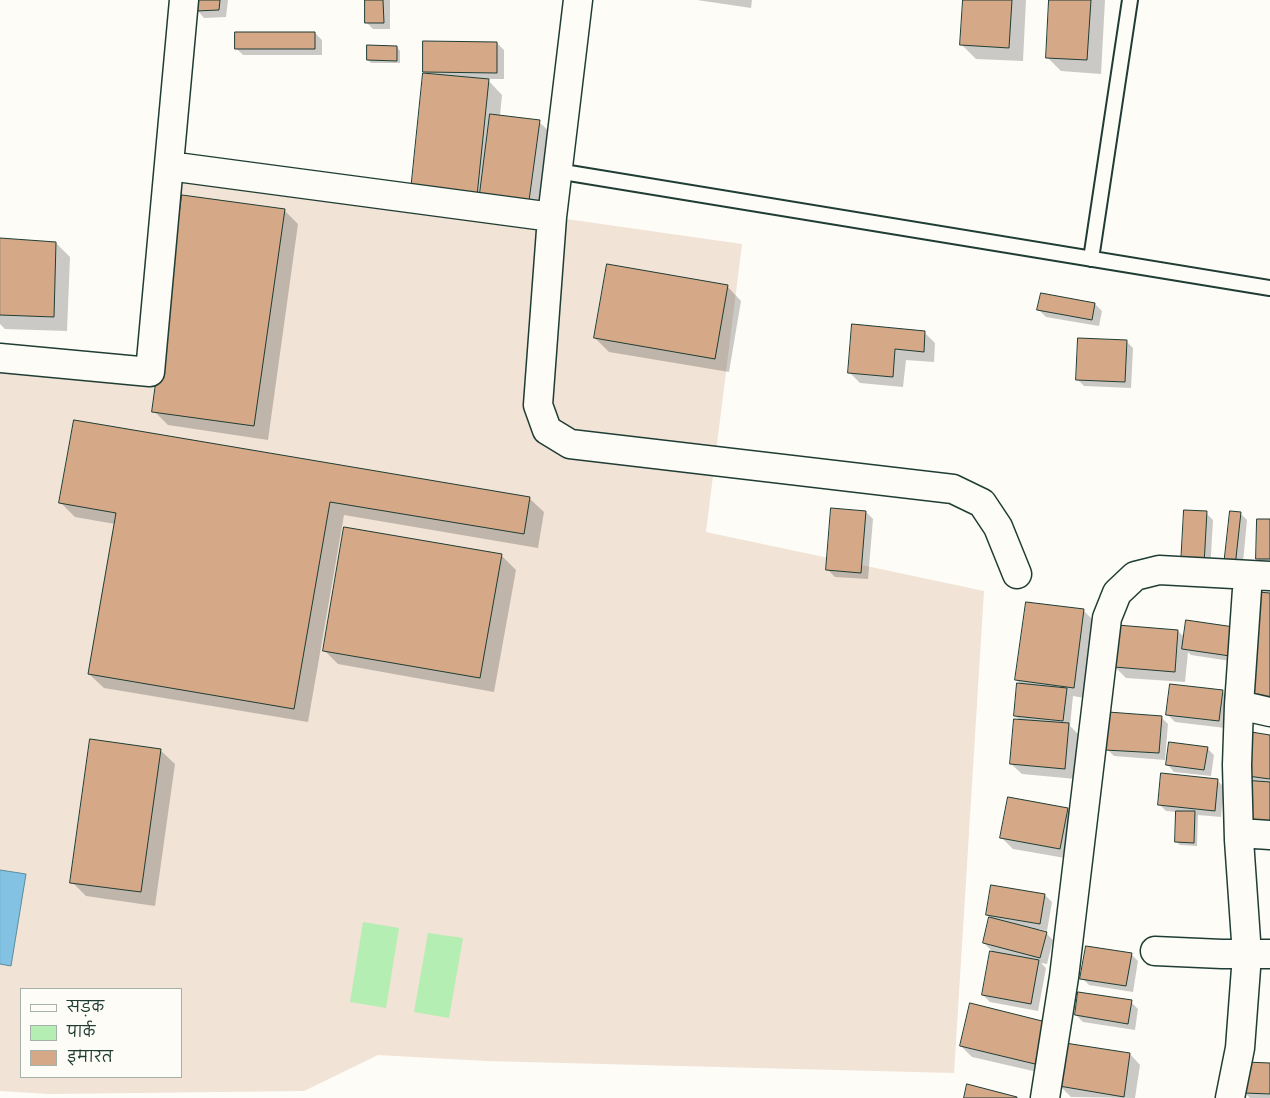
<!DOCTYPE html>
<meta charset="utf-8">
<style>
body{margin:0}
#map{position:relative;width:1270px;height:1098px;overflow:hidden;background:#fdfcf7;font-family:"Shantell Sans","Playpen Sans Deva",sans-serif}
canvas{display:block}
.legend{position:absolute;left:20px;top:988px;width:162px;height:90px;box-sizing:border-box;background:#fdfcf7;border:1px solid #a4b0a9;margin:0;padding:6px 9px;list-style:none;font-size:15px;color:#1f3d34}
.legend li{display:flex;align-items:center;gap:10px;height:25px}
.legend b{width:25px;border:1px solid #a4b0a9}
</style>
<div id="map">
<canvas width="1270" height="1098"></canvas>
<ul class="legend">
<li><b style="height:6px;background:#fdfcf7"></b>सड़क</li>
<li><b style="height:14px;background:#b4eeb2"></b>पार्क</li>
<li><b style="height:14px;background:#d5a887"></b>इमारत</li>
</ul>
</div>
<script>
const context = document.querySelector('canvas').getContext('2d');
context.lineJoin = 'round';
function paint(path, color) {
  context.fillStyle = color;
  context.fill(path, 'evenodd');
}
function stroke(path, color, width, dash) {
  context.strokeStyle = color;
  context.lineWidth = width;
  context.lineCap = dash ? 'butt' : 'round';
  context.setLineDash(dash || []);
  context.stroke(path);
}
const built = new Path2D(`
 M169,166L552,217L742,244L706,532L984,591L954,1073L486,1061L378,1055L304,1091L49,1094L0,1091V358L150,371ZM21,989H181V1077H21Z`);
const green = new Path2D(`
 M363,922L399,928L386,1008L350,1002Z
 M428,933L463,938L449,1018L414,1012Z`);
const water = new Path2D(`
 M0,870L26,874L11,966L0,964Z`);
const shadow = new Path2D(`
 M198,0H228L226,17L204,18L198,11Z
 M366,0H390V29H373L366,22Z
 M697,0H752L751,8Z
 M964,0H1026L1023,61L976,59L962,45Z
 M1051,0H1105L1101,74L1061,71L1047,57Z
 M315,33L322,40V55H243L236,48Z
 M497,43L504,50V79H487L502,95L500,116L539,122L550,132L539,218L426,204L427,74L424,71Z
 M397,47L400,51V63H371L368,60Z
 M284,210L298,224L268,440L168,425L154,411Z
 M0,239L56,243L70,257L67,331L5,329L0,324Z
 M727,286L741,301L729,372L609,352L595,338Z
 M1095,304L1102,311L1099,326L1046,317L1039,310Z
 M925,333L935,343L934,362L906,360L903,387L860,383L850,373Z
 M1126,341L1133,348L1131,388L1084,386L1077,379Z
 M529,498L544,512L538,548L344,515L308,722L104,688L89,674L115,524L75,517L61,503Z
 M866,512L873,519L868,579L835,577L828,570Z
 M1206,513L1213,520L1210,572L1182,564Z
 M1240,513L1247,520L1242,573L1233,572Z
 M1270,520V565H1264L1257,558Z
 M501,555L516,570L494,692L338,664L324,650Z
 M1083,610L1094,621L1084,698L1073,696L1070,726L1079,735L1076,779L1022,774L1011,764L1020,720L1015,716L1021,685L1017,680Z
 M1187,622L1237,662L1191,655L1188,652L1185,682L1126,678L1115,667L1178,631L1185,638Z
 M1222,691L1229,698L1225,728L1175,722L1168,715Z
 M1161,717L1168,724L1165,760L1114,756L1107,749Z
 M1270,736V840L1245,782Z
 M1207,748L1214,755L1211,776L1174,772L1167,764Z
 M160,750L175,764L155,906L86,896L72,882Z
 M1217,780L1224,787L1221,817L1198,815L1197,846L1180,845L1177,842L1178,812L1166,811L1159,804Z
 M1067,809L1078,820L1071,859L1013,849L1002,838Z
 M1045,895L1052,902L1047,931L1039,929V931L1046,933L1053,940L1047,964L1041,963L1046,968L1038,1011L990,1002L983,995L994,953L984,943L991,918L987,914Z
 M1131,954L1138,961L1133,992L1089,985L1082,978Z
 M1131,1002L1138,1009L1135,1030L1083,1022L1076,1015Z
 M1045,1023L1046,1074L972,1057L961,1046Z
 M1130,1054L1140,1065L1135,1098L1071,1097L1060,1086Z
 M1270,1064V1098H1250L1245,1093Z`);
const building = new Path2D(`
 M197,0H220L219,10L196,11Z
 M365,0H383L384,23H365Z
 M963,0H1012L1009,48L960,45Z
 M1049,0H1091L1087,60L1046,58Z
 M235,32H315V49H235Z
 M423,41L497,42V73L423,72Z
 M367,45L397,46V61L367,60Z
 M423,73L489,79L477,196L411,190Z
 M490,114L540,120L528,208L479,201Z
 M182,195L285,209L254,426L152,412Z
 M0,238L56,242L54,317L0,315Z
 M607,264L728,285L715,359L594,338Z
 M1041,293L1095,303L1092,320L1037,310Z
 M852,324L925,331L924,352L895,349L893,377L848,373Z
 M1078,338L1127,340L1125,382L1076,380Z
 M74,420L530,497L524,534L330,502L294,709L88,674L116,513L59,503Z
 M831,508L866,511L861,573L826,570Z
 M1184,510L1207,511L1204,565L1181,564Z
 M1230,511L1241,512L1235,567L1224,565Z
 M1257,519H1270V559H1256Z
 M344,527L502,554L480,678L323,651Z
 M1258,592L1270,593V702L1250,700Z
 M1026,602L1084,609L1074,688L1015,680Z
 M1186,620L1234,627L1230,656L1182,649Z
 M1117,625L1178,630L1175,672L1114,667Z
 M1017,683L1067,688L1063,721L1014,716Z
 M1170,684L1223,690L1219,721L1166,715Z
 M1108,712L1162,716L1159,753L1105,750Z
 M1014,719L1069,723L1065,769L1010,764Z
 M1245,731L1270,735V779L1240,775Z
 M90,739L161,749L141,892L70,883Z
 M1169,742L1208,747L1204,770L1166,765Z
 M1161,773L1218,779L1215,811L1158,805Z
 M1243,780L1270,782V834L1240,832Z
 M1008,797L1068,808L1060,849L1000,838Z
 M1176,811H1195L1194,843L1175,842Z
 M991,885L1045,894L1040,924L986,915Z
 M989,917L1047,932L1040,958L983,943Z
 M1086,946L1132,953L1126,986L1080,979Z
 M990,951L1039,960L1031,1004L982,995Z
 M1078,992L1132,1000L1128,1024L1075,1015Z
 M970,1003L1046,1022L1035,1064L960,1046Z
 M1065,1043L1130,1053L1124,1097L1059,1086Z
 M1245,1062L1270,1063V1094L1244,1093Z
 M967,1084L1017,1097V1098H964Z`);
const lane = new Path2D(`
 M557,171L1270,288
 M1091,259L1130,0`);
const street = new Path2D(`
 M578,0L552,217L538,405L547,430L570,444L953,489L982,503L998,527L1017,574
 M169,166L552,217
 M0,358L150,372L184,0
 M1239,705L1270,712
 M1239,833L1270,835
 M1155,951L1222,954H1270
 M1045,1098L1064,977L1107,618L1117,593L1135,576L1159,570L1270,576
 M1230,1098L1240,1048L1247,955L1239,840L1237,765L1239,705L1248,575`);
paint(built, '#f1e3d5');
paint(green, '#b4eeb2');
paint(water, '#83c2e3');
stroke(water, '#5b8d9d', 1);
paint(shadow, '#0003');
paint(building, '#d5a887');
stroke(building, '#1f3d34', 1);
stroke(lane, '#1f3d34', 18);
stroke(street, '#1f3d34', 31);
stroke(lane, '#fdfcf7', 14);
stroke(street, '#fdfcf7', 28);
</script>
